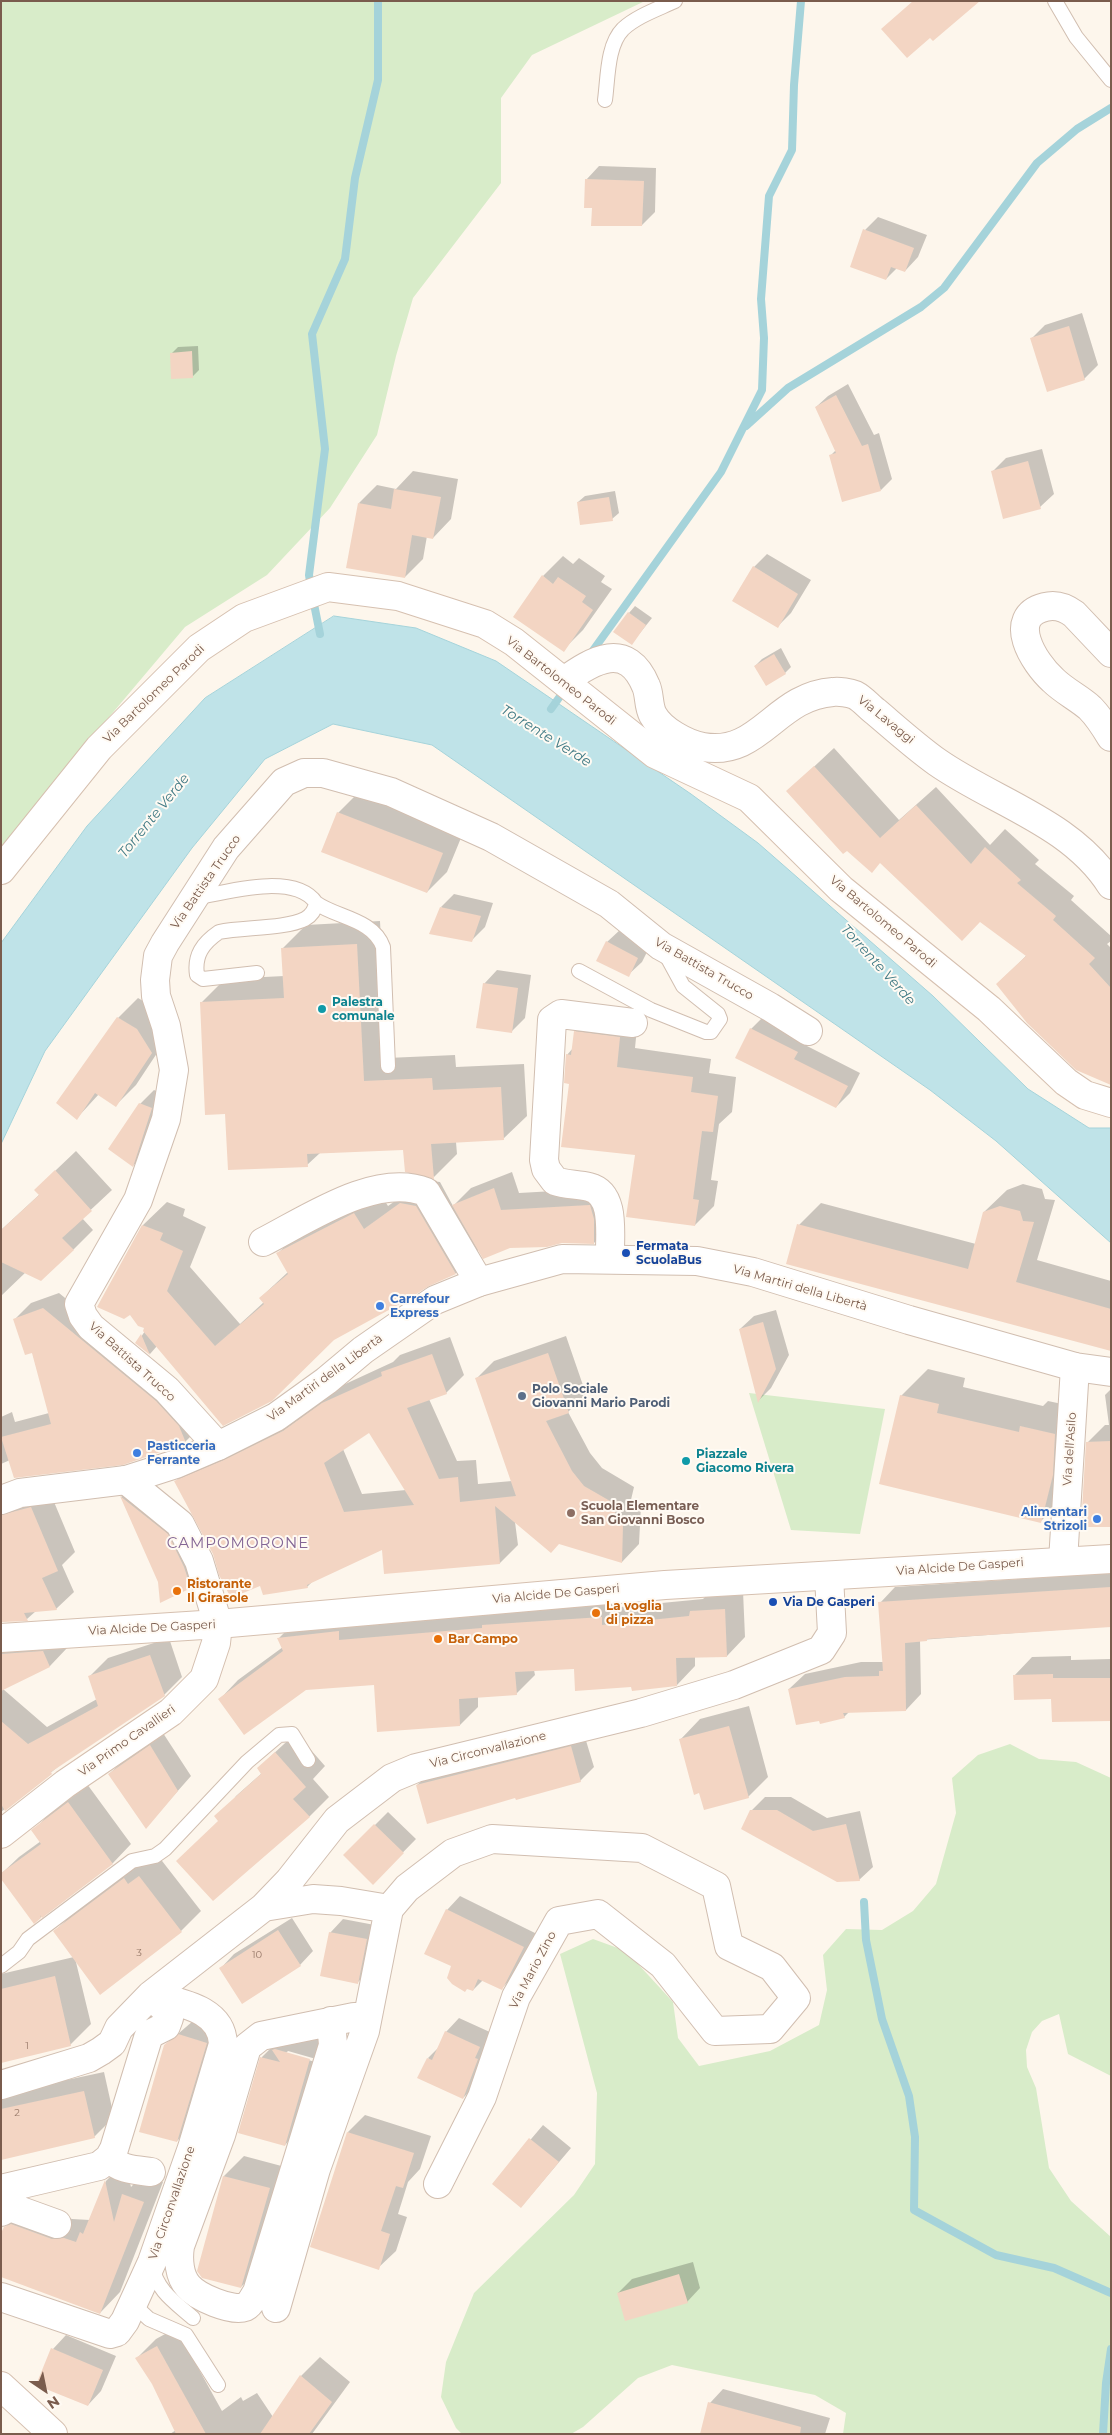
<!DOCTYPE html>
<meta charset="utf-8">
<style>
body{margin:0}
#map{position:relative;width:1112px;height:2435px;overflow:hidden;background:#fdf6ec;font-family:Montserrat,sans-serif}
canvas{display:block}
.frame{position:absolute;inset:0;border:2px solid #7a5c4d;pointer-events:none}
.north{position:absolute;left:20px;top:2365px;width:50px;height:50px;-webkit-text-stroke:4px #fffaf3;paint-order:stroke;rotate:146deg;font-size:14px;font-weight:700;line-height:20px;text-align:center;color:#7a5c4d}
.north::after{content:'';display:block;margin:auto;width:18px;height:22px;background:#7a5c4d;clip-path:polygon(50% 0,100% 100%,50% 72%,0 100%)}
</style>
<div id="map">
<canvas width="1112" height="2435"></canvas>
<div class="frame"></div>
<div class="north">N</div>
</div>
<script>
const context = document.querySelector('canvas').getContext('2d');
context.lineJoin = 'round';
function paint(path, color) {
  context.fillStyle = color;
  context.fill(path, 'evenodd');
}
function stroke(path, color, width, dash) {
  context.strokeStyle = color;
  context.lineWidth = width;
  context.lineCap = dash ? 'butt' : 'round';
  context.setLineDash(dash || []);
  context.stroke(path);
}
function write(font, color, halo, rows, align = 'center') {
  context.font = font + ' Montserrat,sans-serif';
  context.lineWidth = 4;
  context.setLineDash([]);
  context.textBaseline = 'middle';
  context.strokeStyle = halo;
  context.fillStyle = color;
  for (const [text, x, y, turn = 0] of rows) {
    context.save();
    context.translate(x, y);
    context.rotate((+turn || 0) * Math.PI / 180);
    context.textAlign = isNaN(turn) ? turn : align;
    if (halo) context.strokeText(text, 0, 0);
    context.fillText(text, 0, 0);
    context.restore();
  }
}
const green = new Path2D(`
 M1,1H645L532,55L501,98V183L413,298L396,356L377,435L330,508L267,575L185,627L72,761L1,851Z
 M749,1393L885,1409L860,1534L791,1530Z
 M1010,1744L1039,1759L1076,1762L1111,1778V2076L1068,2054L1059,2014L1042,2021L1032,2032L1026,2050L1027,2067L1036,2088L1049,2168L1071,2201L1111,2237V2434H843L846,2413L815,2395L672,2365L638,2378L583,2427L571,2434H462L456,2428L441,2397L446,2362L474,2293L574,2195L595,2164L597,2093L560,1954L593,1939L626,1951L673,2002L678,2038L699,2066L770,2051L819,2025L827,1990L823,1955L846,1929L882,1930L913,1911L936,1884L956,1813L952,1778L978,1755Z`);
const water = new Path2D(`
 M334,616L416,628L496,661L691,794L758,843L933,996L1028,1089L1089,1128H1111V1243L996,1141L930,1090L432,745L333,724L265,759L192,848L45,1051L1,1144V943L87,826L205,698Z`);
const shadow = new Path2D(`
 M599,166L656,168L655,212L642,225L593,207L586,180Z
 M878,217L927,235L918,257L905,271L897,268L886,279L865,230Z
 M1082,313L1098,365L1084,379L1032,338L1045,325Z
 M198,346L199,370L192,377L172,353L178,347Z
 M848,384L874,435L879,433L892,479L881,490L831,455L836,450L816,407L828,396Z
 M1042,449L1054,494L1040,507L992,472L1006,458Z
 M413,471L458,479L451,519L433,538L427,536L423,559L405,577L359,503L377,485L396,489Z
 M615,491L619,513L612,519L578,502L585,496Z
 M767,554L811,580L791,613L778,626L754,567Z
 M563,556L573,564L579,558L605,576L601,582L612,589L583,630L563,650L543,576Z
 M635,606L652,618L632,643L629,613Z
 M781,648L791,667L785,673L755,666L762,659Z
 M834,748L899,820L936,787L990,845L1005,829L1039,860L1035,864L1074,896L1071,900L1111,936V941L1107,944L1111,948V1082L997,984L1027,955L981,921L881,862L788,791Z
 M358,793L463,833L447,872L427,892L338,813Z
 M454,894L493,903L485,927L472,940L441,907Z
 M380,921L387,1058L455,1055L456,1067L524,1064L527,1116L503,1139L456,1142L457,1154L434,1177L404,1148L320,1153L307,1165L226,1113L201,1003L225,979L284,976L282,949L306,925Z
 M621,929L651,944L642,962L628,975L607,942Z
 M497,970L531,975L525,1018L511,1032L484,984Z
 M138,998L157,1009L171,1032L136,1085L116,1105L99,1094L77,1118L118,1018Z
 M594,1013L638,1018L635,1048L711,1059L709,1073L736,1077L732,1112L719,1124L711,1180L718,1181L714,1206L695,1225L636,1154L570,1083L567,1055L573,1048L575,1032Z
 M764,1016L810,1038L807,1046L860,1073L850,1093L836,1107L751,1029Z
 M154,1090L165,1095L146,1152L133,1166L140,1104Z
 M76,1151L112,1190L82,1218L93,1230L73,1250L26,1272L1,1296V1230L40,1194L35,1190Z
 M512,1172L519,1193L607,1188L611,1225L594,1243L562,1242L479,1249L456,1273L428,1285L333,1339L271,1400L157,1346L150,1354L137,1343L145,1331L143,1225L167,1202L185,1209L183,1216L206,1227L190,1267L240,1324L264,1302L260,1298L288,1272L278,1253L302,1230L378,1190L388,1206L425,1180L440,1182L453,1206L471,1188Z
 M1023,1184L1042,1189L1045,1199L1055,1200L1037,1260L1111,1281V1350L799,1225L821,1203L976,1244L984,1212L1007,1190Z
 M59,1293L172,1385L201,1426L185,1442L10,1460L1,1464V1417L12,1412L15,1422L49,1413L32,1351L14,1320L31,1303Z
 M776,1310L789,1355L771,1388L759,1400L740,1329L754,1316Z
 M566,1336L586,1394L568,1412L590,1453L602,1468L634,1487L630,1504L641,1506L639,1544L622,1562L515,1522L518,1545L500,1563L383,1548L314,1580L307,1587L261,1584L214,1554L176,1481L194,1463L341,1386L393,1362L400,1355L450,1337L464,1375L446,1393L429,1399L457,1461L476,1460L478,1484L512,1481L476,1379L494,1361ZM370,1431L406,1490L362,1494L343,1449Z
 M928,1369L965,1378L963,1387L1043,1406L1048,1401L1081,1408L1067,1495L1041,1521L901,1396Z
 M1111,1389V1525L1087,1443L1105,1425H1109L1105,1395Z
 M134,1484L204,1574L190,1587L159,1582L121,1497Z
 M49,1490L75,1552L62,1565L74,1592L56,1609L36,1611L27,1619L1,1622V1505Z
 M1111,1573V1626L920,1640L921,1694L906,1710L850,1711L844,1717L789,1689L805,1674L861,1662H884L880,1603L895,1587Z
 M743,1591L745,1637L727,1656H695V1666L677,1685L632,1686L575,1667L534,1670L535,1675L516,1694L478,1696V1707L460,1725L375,1684L305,1689L220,1699L238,1680L283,1647L279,1638L297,1620L620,1599V1607L703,1599L709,1593Z
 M169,1638L182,1677L164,1695L59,1766L1,1812V1639L68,1647L50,1666L3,1689L47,1727L97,1699L90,1676L108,1658Z
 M1071,1656V1660L1111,1659V1720L1053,1697L1014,1676L1032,1657Z
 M749,1706L768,1777L748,1797L680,1740L700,1719Z
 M163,1733L191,1776L146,1827L109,1774L123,1761Z
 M296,1733L325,1766L313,1779L329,1797L309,1817L220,1821L236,1796L262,1773L258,1768Z
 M584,1734L594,1767L580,1781L516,1796L417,1785L431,1772Z
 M87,1784L131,1844L113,1863L40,1918L1,1874L19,1857L41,1841L33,1831L51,1812Z
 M765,1797H791L827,1818L860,1811L873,1867L859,1880L751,1811Z
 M388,1812L416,1839L373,1883L345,1855Z
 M159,1857L201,1911L181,1931L75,1958L91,2024L70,2045L1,2061V1974L74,1957L55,1931L75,1911L144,1859L149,1865Z
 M460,1896L537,1934L515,1975L502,1988L483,1980L473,1990L452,1965L447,1910Z
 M292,1918L313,1951L300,1965L221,1968L234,1954Z
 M343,1919L380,1926L371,1969L358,1982L330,1933Z
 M459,2018L492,2033L477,2084L463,2098L428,2058L439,2047L446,2032Z
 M193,2021L219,2029L191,2127L177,2141L165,2045Z
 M293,2030L329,2039L305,2124L285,2145L239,2132L262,2057L282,2037ZM288,2051L316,2059L315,2062L286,2053Z
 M104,2072L114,2117L94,2137L1,2159V2098L15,2091Z
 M365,2115L431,2136L420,2169L408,2182L398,2214L407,2217L396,2251L378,2268L348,2132Z
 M543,2125L571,2148L521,2207L493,2184Z
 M244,2156L289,2168L261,2267L241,2287L224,2176Z
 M125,2162L131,2187L143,2174L163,2182L120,2292L100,2313L5,2228L25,2207L32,2205L72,2219L90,2220L106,2181Z
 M693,2262L700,2288L687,2302L618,2293L632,2279Z
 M176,2328L222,2411L241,2397L243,2401L257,2393L273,2417L301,2376L320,2357L350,2382L312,2434H170L176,2430L153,2384L137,2358L156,2339Z
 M66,2335L116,2356L101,2391L88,2405L53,2349Z
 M723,2389L830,2418L825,2434H701L710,2403Z`);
const stream = new Path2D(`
 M746,426L788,388L921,307L944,288L1037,163L1077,129L1111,108
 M311,587L309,575L325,449L312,334L345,259L355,178L378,80V1
 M313,599L320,634
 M589,656L721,472L762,390L764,338L761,299L769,196L792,150L794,85L801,1
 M551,709L566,688
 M864,1902L866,1940L882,2019L909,2096L915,2137L914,2210L996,2255L1054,2268L1111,2293
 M1103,2434L1106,2383L1111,2349`);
const building = new Path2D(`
 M913,1H980L933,41L930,38L907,58L881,29Z
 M585,179L644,181L642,226H591L592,208H584Z
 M863,229L914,248L905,272L891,267L886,280L850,267Z
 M1069,326L1085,380L1047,392L1030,338Z
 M192,351L193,378L171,379L170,353Z
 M836,395L862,446L868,444L881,491L842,502L829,455L836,453L815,407Z
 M1028,461L1041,509L1003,519L991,471Z
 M394,489L441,497L433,539L412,535L405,578L346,568L358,503L391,509Z
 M609,497L613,521L580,525L577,502Z
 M753,566L798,594L778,628L732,601Z
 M542,575L553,584L558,577L586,596L582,602L593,610L564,652L513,617Z
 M628,612L646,625L632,645L613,632Z
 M774,654L786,674L766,686L754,666Z
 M814,766L880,838L916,805L971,864L985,847L1021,880L1017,883L1056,916L1053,920L1095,958L1089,964L1111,988V1085L1076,1070L1027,1023L996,984L1026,956L980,922L962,941L880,863L872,873L847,851L843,854L786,791Z
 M337,812L443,853L427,893L321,852Z
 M440,907L481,916L472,942L429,934Z
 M606,941L638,958L629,977L596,961Z
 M357,944L364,1081L432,1078L433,1090L501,1087L504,1140L431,1144L434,1179L405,1172L403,1150L307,1154L308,1167L228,1170L225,1114L205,1115L200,1002L284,998L281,948Z
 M483,983L518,988L512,1033L476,1028Z
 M117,1017L137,1029L152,1053L116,1107L95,1093L77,1120L56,1103Z
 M750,1028L798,1052L794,1059L848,1086L836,1108L735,1058Z
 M574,1031L620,1037L617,1067L693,1077L691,1092L718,1096L713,1132L702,1131L693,1199L699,1200L695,1226L626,1217L635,1155L561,1147L569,1084L564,1083L566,1054L571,1055Z
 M139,1103L152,1108L133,1167L108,1149Z
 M55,1170L92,1211L62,1238L74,1250L41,1281L1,1262V1230L39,1195L34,1190Z
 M494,1188L501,1210L590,1205L594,1219V1244L562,1243L547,1247L510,1248L483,1259L452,1205Z
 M400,1203L416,1206L456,1274L429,1286L407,1300L334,1340L272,1401L223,1426L143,1331L144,1328L138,1326L130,1315L124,1319L97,1307L142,1225L163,1233L160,1240L183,1251L167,1291L215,1346L264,1304L259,1298L288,1274L276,1253L354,1213L364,1229Z
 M1000,1206L1020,1211L1023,1221L1034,1222L1016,1282L1111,1309V1351L786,1264L797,1224L968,1269L983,1212Z
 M43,1308L156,1401L179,1426L186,1443L123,1465L14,1478L1,1437L51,1424L32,1353L25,1355L13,1319Z
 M763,1322L776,1369L758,1403L739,1329Z
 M141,1334L150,1355L135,1343Z
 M548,1353L569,1413L546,1421L572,1471L584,1486L617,1505L613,1522L623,1524L622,1563L559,1544L551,1553L495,1506L500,1564L384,1574L382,1550L307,1585L308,1588L263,1595L260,1586L231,1598L219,1575L213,1554L174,1481L224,1460L283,1431L322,1403L382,1376L381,1372L432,1354L447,1394L407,1408L439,1479L458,1477L460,1502L516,1496L475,1378ZM369,1433L414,1505L344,1512L324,1463Z
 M900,1395L939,1404L937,1413L1019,1432L1020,1426L1055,1434L1053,1475L1041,1523L879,1484Z
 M1111,1441V1527H1081L1086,1442Z
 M120,1496L168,1534L184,1567L191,1588L160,1603L158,1582Z
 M31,1507L58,1571L42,1578L57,1610L24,1613L28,1621L1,1622V1515Z
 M1111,1587V1627L927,1639V1641L905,1643L906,1711L843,1713L845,1718L820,1724L819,1721L796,1725L788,1689L845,1677L879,1676V1671H883L878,1602Z
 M725,1609L727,1657L676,1658L677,1686L632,1691L631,1687L575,1691L574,1669L515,1672L517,1695L459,1699L460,1726L377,1732L374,1685L306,1690L244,1735L218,1699L283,1651L277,1638L339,1631V1640L482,1628V1625L602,1617V1625L689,1616L690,1611Z
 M43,1651L50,1667L1,1691V1654Z
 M150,1655L165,1696L51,1772L52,1774L5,1811L1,1804V1721L28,1744L98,1706L88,1676Z
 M1053,1674V1678H1111V1721L1052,1722L1051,1699L1014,1700L1013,1675Z
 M729,1726L749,1798L704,1810L699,1793L694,1795L679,1739Z
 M150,1745L178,1791L146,1829L108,1774Z
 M571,1746L581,1782L516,1800L515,1798L427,1824L416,1785Z
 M275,1752L306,1787L293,1799L310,1817L213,1901L176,1861L218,1821L214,1816L261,1774L257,1768Z
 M68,1802L113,1864L42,1918L40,1915L41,1918L34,1924L1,1879V1873L41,1844L31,1830Z
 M750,1810H777L813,1831L846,1824L860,1881L837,1882L741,1829Z
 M374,1824L404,1853L373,1885L343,1855Z
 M139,1876L182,1932L100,1995L53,1931L124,1878L128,1884Z
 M446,1909L524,1947L502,1990L478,1979L473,1991L467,1989L465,1992L452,1984L447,1978L451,1966L424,1954Z
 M278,1930L301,1966L242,2004L219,1968Z
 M329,1932L367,1939L358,1984L320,1976Z
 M55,1976L71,2046L1,2063V1989Z
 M445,2031L480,2047L475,2058L478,2059L463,2099L417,2078L427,2058L432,2060Z
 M178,2034L207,2043L177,2142L139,2132L164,2045Z
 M275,2049L310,2059L285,2146L238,2133L260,2057L280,2062L272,2050Z
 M84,2091L95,2138L1,2160V2109Z
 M347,2132L414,2153L403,2188L396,2186L381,2231L390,2234L379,2270L310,2247Z
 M529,2138L559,2162L521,2208L492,2184Z
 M223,2176L270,2188L241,2288L202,2278L197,2271Z
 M105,2180L114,2222L122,2194L144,2202L100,2314L1,2277V2233L4,2227L11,2224L52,2239L64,2238L76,2242L80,2232L83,2234Z
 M679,2274L688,2303L625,2321L617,2293Z
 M157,2346L206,2434H176L152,2384L135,2358Z
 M51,2348L103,2370L88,2406L36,2385Z
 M300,2375L332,2402L309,2434H260Z
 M708,2402L801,2427L800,2434H700Z`);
const service = new Path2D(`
 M1055,1L1076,37L1111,80
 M605,100C608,78 607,45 623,29C637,16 658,9 675,1
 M195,898C226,892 295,872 316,903C315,910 312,915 305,919C285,929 244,927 219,932C203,943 194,955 197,975L203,979L257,973
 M316,903C337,918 373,919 383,947L388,1066
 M579,971L651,1010L706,1032H711L720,1019L718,1014L683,986L665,953
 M1,1966L19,1952L28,1939L132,1861L155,1856L165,1849L247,1762L279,1735L292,1734L308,1760
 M152,2266C157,2291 175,2302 193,2318
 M133,2304L149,2319L186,2335L218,2385`);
const minor = new Path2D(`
 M263,1242C308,1219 376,1172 426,1192L479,1282
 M610,1259C609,1237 617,1194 589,1187C578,1184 566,1185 555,1181L546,1169L544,1160L552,1020L561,1014L633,1023
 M218,1446L167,1390L91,1327L83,1316L79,1304L138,1200L166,1119L174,1070L166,1026L156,996L155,980L158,956L165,943L226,848L284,782L304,773H323L391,792L491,837L609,904L661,946L770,1007L808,1031
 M126,1480L180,1524L199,1561L218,1624
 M1063,1561L1075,1367
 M264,1907L313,1899L341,1901L389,1909
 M331,2021L333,2045L257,2292C253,2298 251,2304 245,2307C232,2312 197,2297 188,2286C179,2276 178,2259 180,2246L221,2135L247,2047L261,2036L354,2017L367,2018
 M1,2085L89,2058L101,2051L112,2043L119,2028L151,1995L264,1907L289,1881L337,1820L392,1778L416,1768L641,1713L734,1685L821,1650L832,1633L829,1576
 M109,2158C120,2170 136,2170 151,2172
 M1,2189L99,2166L109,2158L114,2149L148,2038L152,2033L166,2026L169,2018L164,2008L151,1995
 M1,2212L10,2207L57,2224
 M1,2297L110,2334L117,2332L125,2321L152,2262L192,2148L223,2044C222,2008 179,2003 151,1995
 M276,2308L316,2169L365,2031L389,1909L407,1888L453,1853L492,1839L642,1848L716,1886L729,1946L772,1967L796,1998L770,2029L715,2031L663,1965L598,1914L559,1921L516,1997L482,2097L438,2184`);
const tertiary = new Path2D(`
 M1111,653L1074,614C1066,608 1056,604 1045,607C1005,617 1034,663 1053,680C1064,691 1079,698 1090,708C1098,716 1105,727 1111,737
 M564,681C593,660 627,640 646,686C650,695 648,706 653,715C661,730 686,744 703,747C760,757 775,696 833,692C839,691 850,693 855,695C863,699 869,707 876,712C896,729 916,747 937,762C994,802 1072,823 1111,885
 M1,1500L20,1493L126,1480L176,1464L218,1446L276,1417L326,1381L363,1350L435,1300L479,1282L562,1259L697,1261L753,1272L909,1320L1075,1367L1111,1372`);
const secondary = new Path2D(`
 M1,870L99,748L199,648L244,618L328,587L398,596L485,624L514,642L655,754L749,798L841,889L989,1009L1066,1082L1085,1095L1111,1103
 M1,1638L218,1624L665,1585L1111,1559
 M1,1834L65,1784L171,1712L204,1679L216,1643L218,1624
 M1,2386L53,2434`);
const markers = [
 [322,1009,5,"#0f9aa8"],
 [626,1253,5,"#1a4fb4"],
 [380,1306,5,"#3f7fe0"],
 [522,1396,5,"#5c6f8a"],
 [137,1453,5,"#3f7fe0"],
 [686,1461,5,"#0f9aa8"],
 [571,1513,5,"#8d6e63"],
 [1097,1519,5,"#3f7fe0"],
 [177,1591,5,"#e8710a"],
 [773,1602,5,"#1a4fb4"],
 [596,1613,5,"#e8710a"],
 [438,1639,5,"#e8710a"]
];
const numberNames = [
 ["3",139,1953],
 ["10",257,1955],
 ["1",27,2046],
 ["2",17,2113]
];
const streetNames = [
 ["Via Bartolomeo Parodi",561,681,38],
 ["Via Bartolomeo Parodi",154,694,-44],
 ["Via Lavaggi",886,720,39],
 ["Via Battista Trucco",206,882,-55],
 ["Via Bartolomeo Parodi",883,922,40],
 ["Via Battista Trucco",704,969,30],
 ["Via Martiri della Libertà",800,1288,16],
 ["Via Battista Trucco",132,1362,42],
 ["Via Martiri della Libertà",325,1378,-36],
 ["Via dell'Asilo",1070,1449,-86],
 ["Via Alcide De Gasperi",960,1567,-4],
 ["Via Alcide De Gasperi",556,1594,-5],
 ["Via Alcide De Gasperi",152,1628,-3],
 ["Via Primo Cavallieri",127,1741,-35],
 ["Via Circonvallazione",488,1750,-14],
 ["Via Mario Zino",533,1970,-62],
 ["Via Circonvallazione",172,2203,-71]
];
const cultureNames = [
 ["Palestra",332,1002],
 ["comunale",332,1016],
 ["Piazzale",696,1454],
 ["Giacomo Rivera",696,1468]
];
const transitNames = [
 ["Fermata",636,1246],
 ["ScuolaBus",636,1260],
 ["Via De Gasperi",783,1602]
];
const shopNames = [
 ["Carrefour",390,1299],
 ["Express",390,1313],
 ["Pasticceria",147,1446],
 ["Ferrante",147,1460],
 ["Alimentari",1087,1512,"right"],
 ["Strizoli",1087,1526,"right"]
];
const serviceNames = [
 ["Polo Sociale",532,1389],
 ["Giovanni Mario Parodi",532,1403]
];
const educationNames = [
 ["Scuola Elementare",581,1506],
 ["San Giovanni Bosco",581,1520]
];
const foodNames = [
 ["Ristorante",187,1584],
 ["Il Girasole",187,1598],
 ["La voglia",606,1606],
 ["di pizza",606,1620],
 ["Bar Campo",448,1639]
];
const waterNames = [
 ["Torrente Verde",546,736,32],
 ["Torrente Verde",154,816,-51],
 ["Torrente Verde",878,965,48]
];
const quarterNames = [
 ["CAMPOMORONE",238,1544]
];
paint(green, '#d8ecc9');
paint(water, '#bfe3e8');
stroke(water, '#a5d3da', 1);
paint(shadow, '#0003');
stroke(stream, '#a5d3da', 8);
paint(building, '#f3d5c3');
stroke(service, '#d1beb0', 16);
stroke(minor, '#d1beb0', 30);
stroke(tertiary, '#d1beb0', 30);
stroke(secondary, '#d6c0b0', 30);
stroke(service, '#fff', 14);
stroke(minor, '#fff', 28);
stroke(tertiary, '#fff', 28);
stroke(secondary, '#fff', 28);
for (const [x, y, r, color] of markers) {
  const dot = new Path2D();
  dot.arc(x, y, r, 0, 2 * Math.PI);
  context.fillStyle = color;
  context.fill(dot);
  stroke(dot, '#fffaf3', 2);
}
write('10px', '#987a6a', null, numberNames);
write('12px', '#7a5c4d', '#fffaf3', streetNames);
write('bold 12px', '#0d838f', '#fffaf3', cultureNames, 'left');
write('bold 12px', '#164399', '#fffaf3', transitNames, 'left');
write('bold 12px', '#366cbe', '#fffaf3', shopNames, 'left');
write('bold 12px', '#4e5e75', '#fffaf3', serviceNames, 'left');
write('bold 12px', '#785e54', '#fffaf3', educationNames, 'left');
write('bold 12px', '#c56008', '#fffaf3', foodNames, 'left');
write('italic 14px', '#437c86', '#fffaf3', waterNames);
context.letterSpacing = '1px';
write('15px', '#846695', '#fffaf3', quarterNames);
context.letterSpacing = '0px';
</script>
